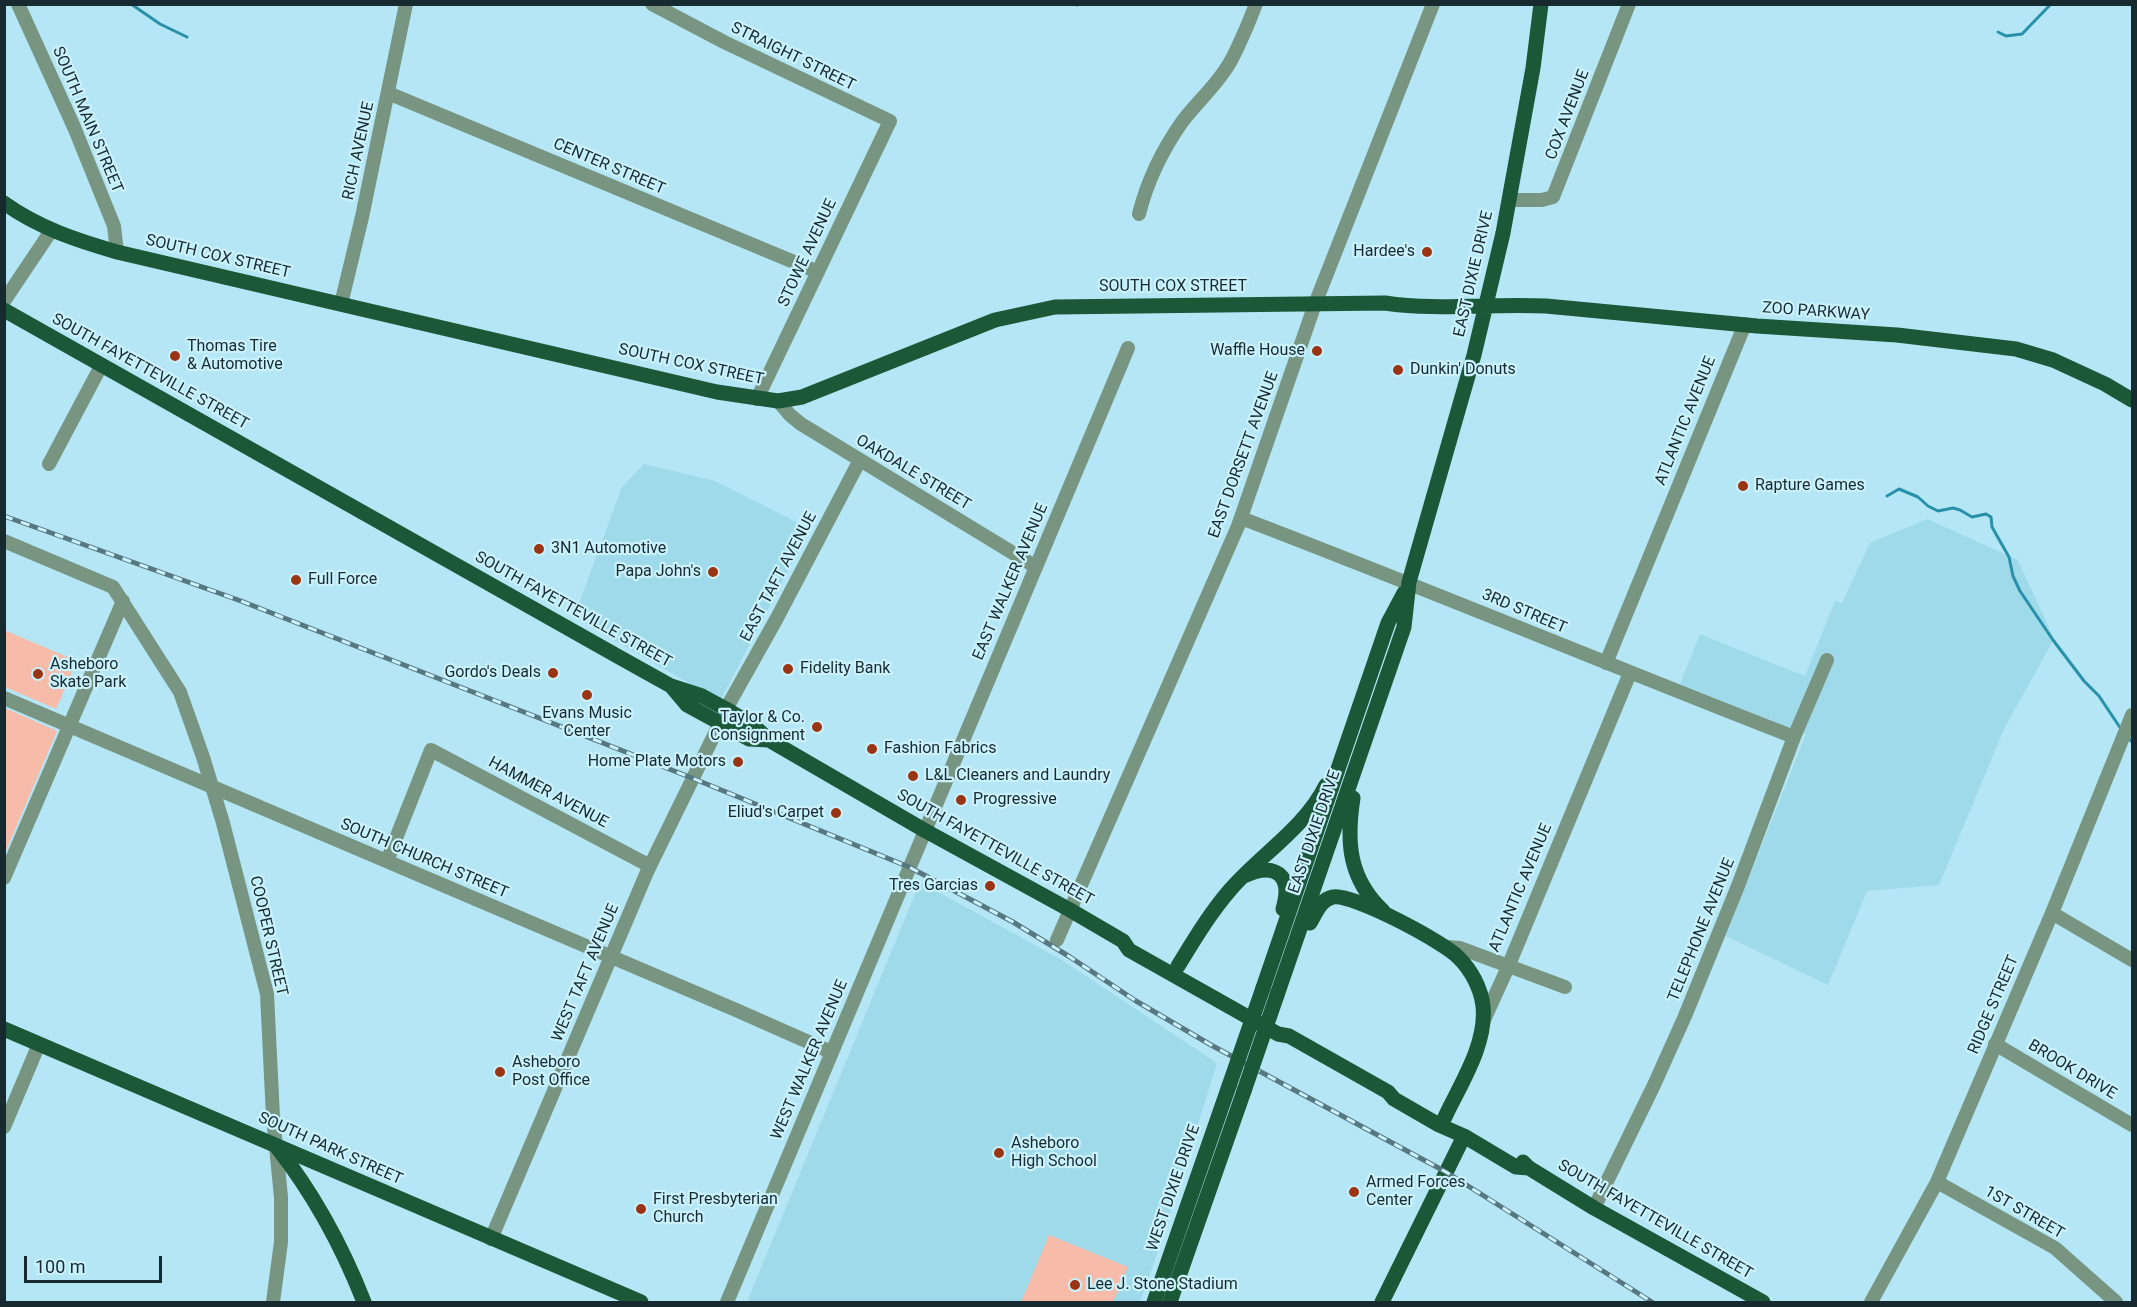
<!DOCTYPE html>
<style>
body{margin:0}
#map{position:relative;width:2137px;height:1307px;overflow:hidden;background:#b4e6f5;font-family:Roboto,sans-serif}
canvas{display:block}
.frame{position:absolute;inset:0;border:6px solid #172a30;pointer-events:none}
.scale{position:absolute;left:24px;top:1256px;width:138px;height:27px;box-sizing:border-box;border:3px solid #172a30;border-top:0;padding-left:8px;font-size:18px;line-height:21px;white-space:nowrap;color:#172a30;-webkit-text-stroke:4px #caf2fd;paint-order:stroke}
</style>
<div id="map">
<canvas width="2137" height="1307"></canvas>
<div class="frame"></div>
<div class="scale">100 m</div>
</div>
<script>
const context = document.querySelector('canvas').getContext('2d');
context.lineJoin = 'round';
function paint(path, color) {
  context.fillStyle = color;
  context.fill(path, 'evenodd');
}
function stroke(path, color, width, dash) {
  context.strokeStyle = color;
  context.lineWidth = width;
  context.lineCap = dash ? 'butt' : 'round';
  context.setLineDash(dash || []);
  context.stroke(path);
}
function write(font, color, halo, rows, align = 'center') {
  context.font = font + ' Roboto,sans-serif';
  context.lineWidth = 4.5;
  context.setLineDash([]);
  context.textBaseline = 'middle';
  context.strokeStyle = halo;
  context.fillStyle = color;
  for (const [text, x, y, turn = 0] of rows) {
    context.save();
    context.translate(x, y);
    context.rotate((+turn || 0) * Math.PI / 180);
    context.textAlign = isNaN(turn) ? turn : align;
    if (halo) context.strokeText(text, 0, 0);
    context.fillText(text, 0, 0);
    context.restore();
  }
}
const built = new Path2D(`
 M644,464L715,481L810,529L720,701L574,617L622,487Z
 M1927,519L2018,560L2054,639L2004,729L1939,885L1867,891L1828,985L1726,936L1806,734L1680,684L1700,634L1805,676L1835,601L1842,603L1870,543Z
 M920,882L1060,959L1217,1063L1161,1243L1140,1302H747Z`);
const green = new Path2D(`
 M4,630L77,661L56,709L5,687Z
 M5,708L57,731L5,853Z
 M1049,1235L1128,1267L1113,1302H1021Z`);
const stream = new Path2D(`
 M131,4L160,24L187,37
 M1077,4V5
 M1998,32L2006,36L2022,34L2051,4
 M1887,496L1899,489L1918,497L1928,506L1938,511L1953,508L1960,510L1972,517L1986,514L1991,517L1992,527L2009,557L2013,576L2020,591L2053,640L2084,681L2099,696L2121,729
 M2127,736L2132,742`);
const minor = new Path2D(`
 M18,4L74,127L114,226L117,252
 M652,4L724,42L890,121L757,399
 M388,93L818,272
 M1510,200H1542L1553,197L1629,4
 M1139,214C1147,182 1163,149 1182,122C1197,102 1216,86 1229,64C1240,45 1248,24 1256,4
 M4,301L51,231
 M341,304L362,217L406,4
 M778,401L790,415L801,424L1036,567
 M49,464L101,366
 M1241,518C1427,589 1609,665 1794,737
 M4,541L113,587L180,692L203,757L223,823L267,994L273,1117L281,1197V1242L273,1302
 M1606,663L1745,324
 M4,698L736,1010L831,1052
 M726,709L777,618L860,460
 M387,861L431,750L650,866
 M4,878L123,601
 M2052,913L2132,960
 M1057,940L1238,526L1315,304L1433,4
 M1447,947L1460,948L1565,987
 M1483,1022L1508,967L1630,673
 M1995,1044L2132,1125
 M4,1127L39,1044
 M1937,1182L2055,1248L2116,1302
 M1594,1208L1654,1085L1685,1016L1738,886L1794,737L1827,660
 M491,1239L647,872L720,723
 M727,1302L1128,348
 M1871,1302L1937,1182L2052,913L2132,715`);
const major = new Path2D(`
 M4,203C39,228 76,240 117,252L717,392L778,401L802,397L995,320L1055,307L1385,303C1438,311 1492,303 1546,306L1757,326L1897,335L2016,349L2053,360L2105,384L2132,400
 M4,310L619,657L671,686L702,696L726,709L754,726L769,740L924,830L1070,910L1123,941L1129,950L1278,1034L1289,1036L1388,1092L1394,1099L1439,1125L1464,1136L1516,1167L1529,1168
 M671,686L687,705L720,723L749,739L769,740
 M1353,798C1346,843 1349,879 1383,911
 M1244,876C1275,862 1293,874 1283,909
 M1310,923C1316,913 1321,899 1333,897C1352,893 1446,943 1459,958C1471,970 1481,988 1483,1006C1487,1044 1461,1083 1445,1117
 M1178,966C1194,940 1210,913 1230,890C1261,854 1304,829 1326,785
 M1263,988L1388,623L1404,593
 M1277,995L1404,627L1409,582L1474,355L1503,233L1533,68L1541,4
 M4,1029L641,1302
 M276,1146C314,1194 342,1246 364,1302
 M1523,1162L1529,1168L1594,1208L1763,1302
 M1154,1302L1229,1086
 M1170,1302L1244,1091
 M1382,1302L1464,1136`);
const rail = new Path2D(`
 M4,516L241,601L692,778L909,867L1013,922L1070,957L1136,1001L1211,1045L1446,1172L1652,1302`);
const majorBridge = new Path2D(`
 M1229,1086L1263,988
 M1244,1091L1277,995`);
const markers = [
 [1427,252,6,"#9b3413"],
 [1317,351,6,"#9b3413"],
 [175,356,6,"#9b3413"],
 [1398,370,6,"#9b3413"],
 [1743,486,6,"#9b3413"],
 [539,549,6,"#9b3413"],
 [713,572,6,"#9b3413"],
 [296,580,6,"#9b3413"],
 [788,669,6,"#9b3413"],
 [553,673,6,"#9b3413"],
 [38,674,6,"#9b3413"],
 [587,695,6,"#9b3413"],
 [817,727,6,"#9b3413"],
 [872,749,6,"#9b3413"],
 [738,762,6,"#9b3413"],
 [913,776,6,"#9b3413"],
 [961,800,6,"#9b3413"],
 [836,813,6,"#9b3413"],
 [990,886,6,"#9b3413"],
 [500,1072,6,"#9b3413"],
 [999,1153,6,"#9b3413"],
 [1354,1192,6,"#9b3413"],
 [641,1209,6,"#9b3413"],
 [1075,1285,6,"#9b3413"]
];
const streetNames = [
 ["STRAIGHT STREET",793,57,26],
 ["COX AVENUE",1568,115,-69],
 ["SOUTH MAIN STREET",87,120,67],
 ["RICH AVENUE",359,151,-78],
 ["CENTER STREET",609,167,23],
 ["STOWE AVENUE",808,253,-65],
 ["SOUTH COX STREET",218,257,13],
 ["EAST DIXIE DRIVE",1474,274,-77],
 ["SOUTH COX STREET",1173,287],
 ["ZOO PARKWAY",1816,312,4],
 ["SOUTH COX STREET",691,365,12],
 ["SOUTH FAYETTEVILLE STREET",150,372,29],
 ["ATLANTIC AVENUE",1686,421,-68],
 ["EAST DORSETT AVENUE",1244,455,-70],
 ["OAKDALE STREET",913,473,31],
 ["EAST TAFT AVENUE",779,577,-62],
 ["EAST WALKER AVENUE",1011,582,-67],
 ["SOUTH FAYETTEVILLE STREET",573,610,29],
 ["3RD STREET",1524,612,23],
 ["HAMMER AVENUE",548,793,28],
 ["EAST DIXIE DRIVE",1315,832,-71],
 ["SOUTH FAYETTEVILLE STREET",995,848,29],
 ["SOUTH CHURCH STREET",424,859,23],
 ["ATLANTIC AVENUE",1521,888,-67],
 ["TELEPHONE AVENUE",1702,930,-68],
 ["COOPER STREET",268,936,77],
 ["WEST TAFT AVENUE",586,973,-67],
 ["RIDGE STREET",1994,1005,-67],
 ["WEST WALKER AVENUE",810,1060,-67],
 ["BROOK DRIVE",2072,1070,31],
 ["SOUTH PARK STREET",330,1149,24],
 ["WEST DIXIE DRIVE",1174,1188,-71],
 ["1ST STREET",2024,1213,30],
 ["SOUTH FAYETTEVILLE STREET",1655,1220,30]
];
const poiNames = [
 ["Hardee's",1415,252,"right"],
 ["Thomas Tire",187,347],
 ["& Automotive",187,365],
 ["Waffle House",1305,351,"right"],
 ["Dunkin' Donuts",1410,370],
 ["Rapture Games",1755,486],
 ["3N1 Automotive",551,549],
 ["Papa John's",701,572,"right"],
 ["Full Force",308,580],
 ["Asheboro",50,665],
 ["Skate Park",50,683],
 ["Fidelity Bank",800,669],
 ["Gordo's Deals",541,673,"right"],
 ["Evans Music",587,714,"center"],
 ["Center",587,732,"center"],
 ["Taylor & Co.",805,718,"right"],
 ["Consignment",805,736,"right"],
 ["Fashion Fabrics",884,749],
 ["Home Plate Motors",726,762,"right"],
 ["L&L Cleaners and Laundry",925,776],
 ["Progressive",973,800],
 ["Eliud's Carpet",824,813,"right"],
 ["Tres Garcias",978,886,"right"],
 ["Asheboro",512,1063],
 ["Post Office",512,1081],
 ["Asheboro",1011,1144],
 ["High School",1011,1162],
 ["Armed Forces",1366,1183],
 ["Center",1366,1201],
 ["First Presbyterian",653,1200],
 ["Church",653,1218],
 ["Lee J. Stone Stadium",1087,1285]
];
paint(built, '#9fdaea');
paint(green, '#f7bba9');
stroke(stream, '#2891a9', 3);
stroke(minor, '#779581', 14);
stroke(major, '#1a5838', 15);
stroke(rail, '#577781', 5);
stroke(rail, '#caf2fd', 3, [9]);
stroke(majorBridge, '#1a5838', 15);
for (const [x, y, r, color] of markers) {
  const dot = new Path2D();
  dot.arc(x, y, r, 0, 2 * Math.PI);
  context.fillStyle = color;
  context.fill(dot);
  stroke(dot, '#caf2fd', 2);
}
write('16px', '#172a30', '#caf2fd', streetNames);
write('16px', '#172a30', '#caf2fd', poiNames, 'left');
</script>
